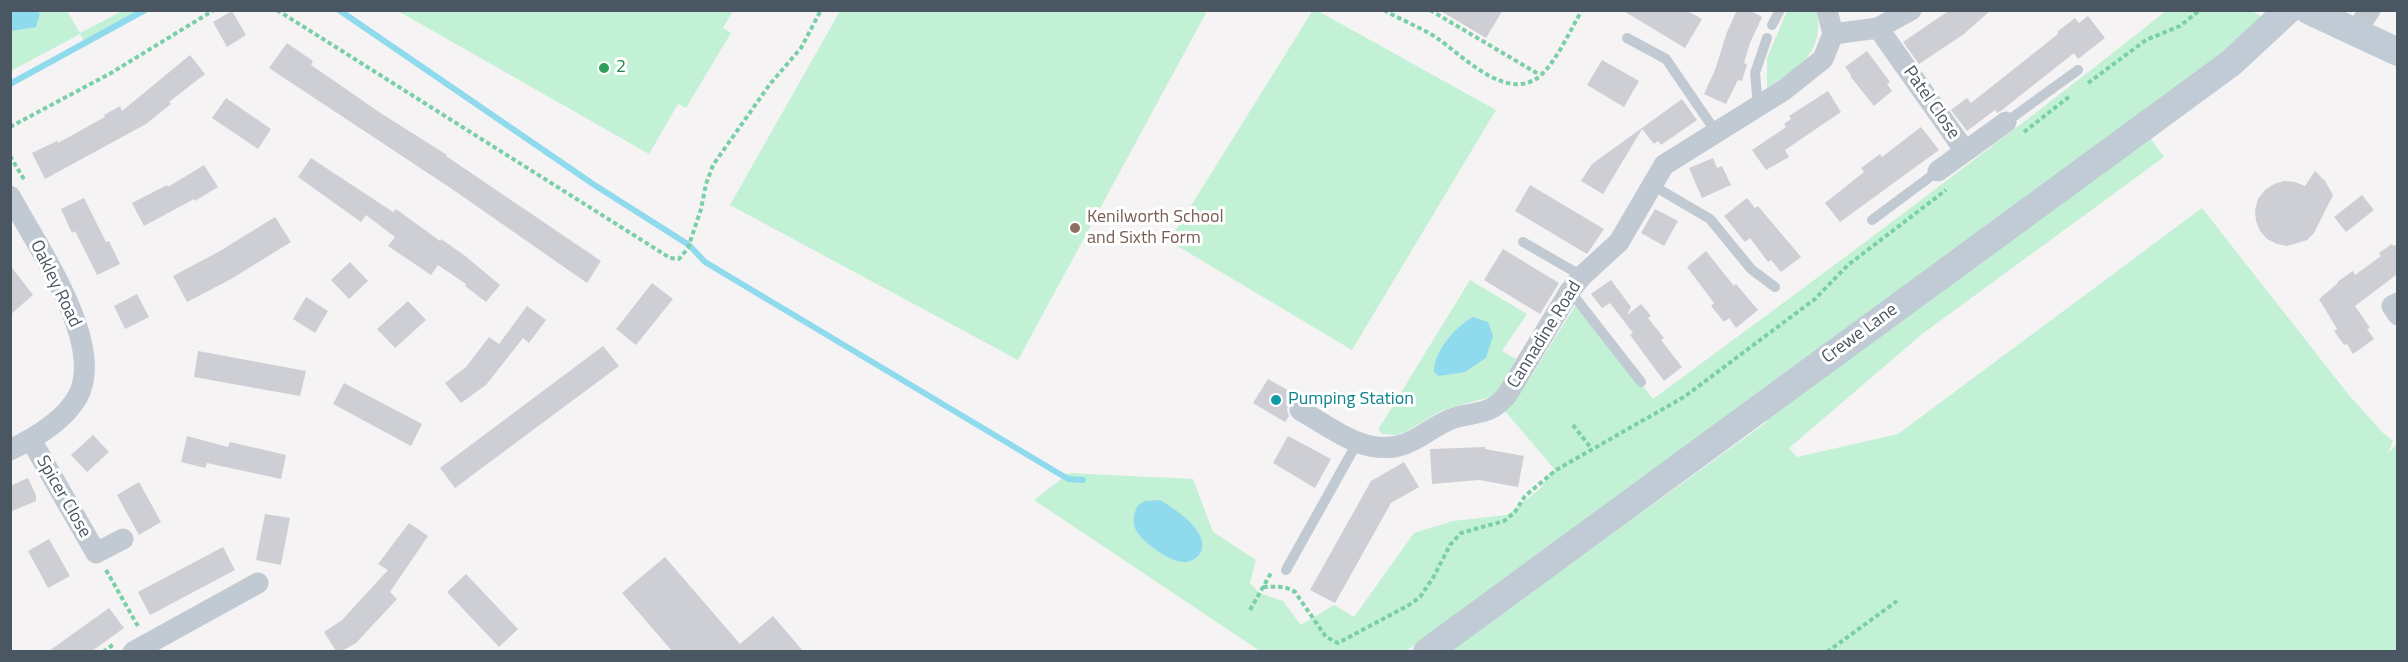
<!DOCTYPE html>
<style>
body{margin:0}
#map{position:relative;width:2408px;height:662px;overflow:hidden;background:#f5f3f3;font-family:"Titillium Web",sans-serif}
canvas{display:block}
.frame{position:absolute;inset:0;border:12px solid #4a5661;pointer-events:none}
</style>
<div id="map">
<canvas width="2408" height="662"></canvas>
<div class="frame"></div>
</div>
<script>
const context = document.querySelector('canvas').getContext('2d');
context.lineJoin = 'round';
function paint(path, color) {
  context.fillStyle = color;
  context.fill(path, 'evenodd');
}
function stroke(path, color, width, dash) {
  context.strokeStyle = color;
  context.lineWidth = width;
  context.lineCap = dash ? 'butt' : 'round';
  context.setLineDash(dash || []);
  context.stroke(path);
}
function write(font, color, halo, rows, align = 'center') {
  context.font = font + ' "Titillium Web",sans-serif';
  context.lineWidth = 6;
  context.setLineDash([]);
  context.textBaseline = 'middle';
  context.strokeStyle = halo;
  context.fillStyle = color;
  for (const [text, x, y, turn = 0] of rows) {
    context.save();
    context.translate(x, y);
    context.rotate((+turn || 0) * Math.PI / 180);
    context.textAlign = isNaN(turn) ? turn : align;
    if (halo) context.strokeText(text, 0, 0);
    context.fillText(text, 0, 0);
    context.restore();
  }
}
const green = new Path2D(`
 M1313,10L1318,11L1496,110L1352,350L1169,241Z
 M11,11H67L80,33L122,11H145L85,43L80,34L11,71Z
 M398,11H733L723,28L731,33L686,108L678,104L649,154Z
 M840,11H1207L1018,360L730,205Z
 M1787,11H1817C1824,54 1799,67 1767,88V58Z
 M2166,11H2252L2270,22L2143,128L2164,157L1922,334L1789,448L1797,457L1898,434L2202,208L2348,394L2382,432L2393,441L2388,453L2397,444V651H1450L1767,422L1758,409L1568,534L1406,651H1260L1034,500L1069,473L1193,479L1213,532L1256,560L1250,583L1260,593L1283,601L1301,625L1334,605L1354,617L1414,533L1453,521L1507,515L1541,488L1549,474L1555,470L1505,411L1528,381L1579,300L1653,399C1826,272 1998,144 2166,11Z
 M1470,280L1527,314L1502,351L1516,359L1498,390L1490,397L1443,410L1405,432L1396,435L1383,434L1378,430Z`);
const water = new Path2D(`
 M11,10L37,11L40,14L36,27L11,31Z
 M1473,317L1488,322L1493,336L1486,358L1465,372L1439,376L1434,372C1434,351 1455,327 1473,317Z
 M1160,500C1175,509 1214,534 1199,555C1196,559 1188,563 1183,562C1170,562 1143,542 1137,532C1131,523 1134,513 1138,505L1145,501Z`);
const stream = new Path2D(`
 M339,10L593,184L689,245L705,262L1063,476L1069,479L1083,480
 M10,84L145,10`);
const building = new Path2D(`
 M1439,10H1503L1486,38Z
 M1622,10H1686L1702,19L1685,48Z
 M1737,10H1749L1762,17L1750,43L1744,63L1747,64L1742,81L1738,80L1726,104L1704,94L1715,70L1727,32Z
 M1950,10H1991L1964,34L1919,64L1903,42Z
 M232,11L246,35L227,47L213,22Z
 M2088,16L2105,38L2078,59L2074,53L2002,110L1997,113L1995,110L1967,131L1951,110L1967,98L1971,103L2058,34L2057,32L2075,18L2079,23Z
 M287,43L313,61L311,65L382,114L447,155L446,156L601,261L587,283L452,189L269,68Z
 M1867,51L1890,82L1887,84L1892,91L1874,106L1850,76L1851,75L1845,67Z
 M190,55L205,74L169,102L171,104L146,124L45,179L32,153L57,141L58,143L105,117L104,115L120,106L122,111Z
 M1602,60L1639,81L1624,107L1587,85Z
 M1828,91L1841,112L1785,150L1789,157L1766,170L1752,150L1786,127L1784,124L1791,119L1789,116Z
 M226,98L271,129L258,149L212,118Z
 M1682,99L1697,120L1661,145L1658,141L1654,144L1642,129L1603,194L1581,181L1592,164Z
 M1921,127L1939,150L1840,222L1825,203L1864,172L1861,168L1880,154L1882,157Z
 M311,158L393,212L396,209L440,241L441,239L464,255L500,285L486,302L465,286L466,284L438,265L431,275L388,246L395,237L366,215L361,222L298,177Z
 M1713,158L1717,168L1722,166L1731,185L1702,198L1689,168Z
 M204,165L218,187L195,201L194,199L144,226L132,203L167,185L168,187Z
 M2315,171L2325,181L2333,195L2314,233L2307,240L2287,246L2277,244L2267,239L2260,231L2256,221L2255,210L2258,199L2265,190L2274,184L2284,181L2295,182L2305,186Z
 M1530,185L1604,229L1587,254L1515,211Z
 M2362,195L2374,210L2346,232L2334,217Z
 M84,198L106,242L109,241L120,264L97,275L75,231L72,233L61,209Z
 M1747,198L1755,208L1758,206L1801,257L1781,272L1771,260L1768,262L1750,238L1745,242L1724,216Z
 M1655,209L1678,221L1664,246L1641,233Z
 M275,217L291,242L231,279L187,302L173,276L220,251Z
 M2397,243V277L2396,275L2355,306L2370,328L2367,329L2374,339L2353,354L2347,344L2344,345L2334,331L2337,329L2319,299L2338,283L2337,282L2353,271L2355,275L2381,256L2379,253L2392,244L2394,246Z
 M1503,249L1559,283L1540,314L1484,280Z
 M1706,251L1734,286L1736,284L1758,310L1736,328L1729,318L1724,322L1711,306L1714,303L1687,267Z
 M350,262L368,281L349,299L331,280Z
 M10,265L33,295L10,315Z
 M1611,280L1631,307L1627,315L1641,304L1651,316L1648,318L1664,338L1661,340L1682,367L1664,381L1630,335L1633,333L1610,303L1602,308L1591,294Z
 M652,283L673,299L636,345L616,329Z
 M137,294L149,317L125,329L114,306Z
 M306,297L328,311L315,333L293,319Z
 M408,301L426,320L395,348L377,329Z
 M527,306L546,320L529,343L523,338L486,385L461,403L445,383L466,367L489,337L499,344Z
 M603,346L619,366L455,488L440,468Z
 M198,351L306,371L300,396L194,377Z
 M1268,379L1300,397L1289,403L1287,409L1289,416L1285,422L1253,403Z
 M344,383L422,424L411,446L333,404Z
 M93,435L109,452L87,472L71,455Z
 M187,436L228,447L230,442L286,455L281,479L207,463L205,468L181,462Z
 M1288,436L1331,459L1315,488L1273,463Z
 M1485,447V449L1524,456L1518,487L1479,480L1432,484L1430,449Z
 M1404,462L1419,487L1391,503L1335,603L1310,590L1371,481Z
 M28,478L36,495V501L10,512V486Z
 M139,482L161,522L139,535L117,495Z
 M265,514L290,518L281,565L256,560Z
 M409,523L428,536L390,592L397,599L356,643L342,651H336L324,632L342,620L388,570L378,564Z
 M49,539L70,576L48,588L28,551Z
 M223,547L235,570L150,615L138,592Z
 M665,557L740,644L773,616L803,651H672L622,593Z
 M466,574L518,629L499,647L447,592Z
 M109,608L124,628L92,651H49Z`);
const path = new Path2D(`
 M277,10L670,258L679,259L688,248L701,209L706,184L713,165L770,84L801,48L821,10
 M1384,10C1401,20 1420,27 1437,38C1463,56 1507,103 1540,76C1556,62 1571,29 1582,10
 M1430,10L1540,75
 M2088,83L2146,40L2180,26L2200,10
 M10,127L111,73L214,10
 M2024,132L2070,96
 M10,156L25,181
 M1573,425L1591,448
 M106,570L139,628
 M1263,587C1275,587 1285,585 1295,592L1326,637L1338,643L1409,605L1420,597L1433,578L1450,545L1461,533L1504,521L1515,512L1525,496L1556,470L1684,397L1815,299L1848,265L1946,190
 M1250,610L1271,573
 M103,652L114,644
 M1827,652L1897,601`);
const lane = new Path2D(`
 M1772,25L1780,10
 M1627,38L1666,59L1716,132
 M1758,106L1755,73L1767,38
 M2006,122L2078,70
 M1652,185L1710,219L1751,269L1775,287
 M1872,220L1938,171
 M1523,242L1582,276
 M1570,291L1641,382
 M1286,570L1357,443`);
const street = new Path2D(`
 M1878,28L1965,151
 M2355,32L2370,10
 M1833,34L1878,28L1911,10
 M1938,171L2006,122
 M10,196C35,243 106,343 78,396C65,420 35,438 10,450
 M2398,303L2392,306L2398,315
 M1300,410C1332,428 1366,458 1405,444C1422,438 1436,424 1454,418C1478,411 1489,416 1507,395L1570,291L1582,276L1619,242L1664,165L1784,90L1823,59L1833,34L1827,10
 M31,440L96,553L123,539
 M133,652L258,583`);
const secondary = new Path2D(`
 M2308,10L2398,52
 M1427,652L2231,63L2288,10`);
const markers = [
 [604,68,6,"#2e9e5b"],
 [1075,228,6,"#8d6e63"],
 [1276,400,6,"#0f9aa8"]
];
const leisureNames = [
 ["2",616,68]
];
const streetNames = [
 ["Patel Close",1931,103,55],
 ["Oakley Road",55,284,64],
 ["Crewe Lane",1860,334,-36],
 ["Cannadine Road",1545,335,-58],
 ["Spicer Close",63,497,60]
];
const educationNames = [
 ["Kenilworth School",1087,218],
 ["and Sixth Form",1087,239]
];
const cultureNames = [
 ["Pumping Station",1288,400]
];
paint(green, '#c3f1d5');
paint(water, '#90daee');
stroke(stream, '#90daee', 6);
paint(building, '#cdcfd5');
stroke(path, '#7ad0a6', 4, [4.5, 3]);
stroke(lane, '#c1cad2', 10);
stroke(street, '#c1cad2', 21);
stroke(secondary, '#c1cbd6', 28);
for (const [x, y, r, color] of markers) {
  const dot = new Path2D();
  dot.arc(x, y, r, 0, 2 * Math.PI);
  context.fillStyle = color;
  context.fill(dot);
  stroke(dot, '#fff', 2);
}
write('18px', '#27864d', '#fff', leisureNames, 'left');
write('18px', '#4a5661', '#fff', streetNames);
write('18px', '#785e54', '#fff', educationNames, 'left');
write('18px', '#0d838f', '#fff', cultureNames, 'left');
</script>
